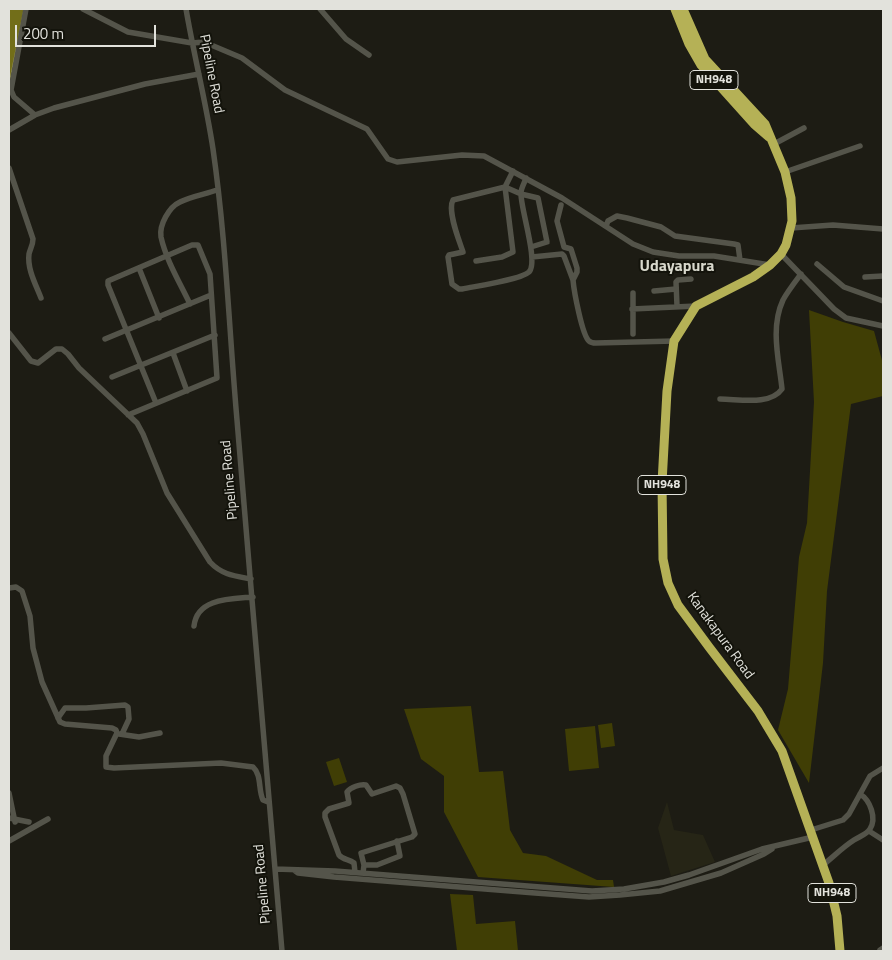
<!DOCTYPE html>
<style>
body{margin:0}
#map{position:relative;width:892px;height:960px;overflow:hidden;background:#1d1c14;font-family:"Titillium Web",sans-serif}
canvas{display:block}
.frame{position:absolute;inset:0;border:10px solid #e2e2dc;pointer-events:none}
.scale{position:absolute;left:15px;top:25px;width:141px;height:22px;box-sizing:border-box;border:2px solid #e2e2dc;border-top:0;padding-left:6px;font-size:15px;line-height:18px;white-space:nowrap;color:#e2e2dc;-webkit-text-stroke:4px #13130b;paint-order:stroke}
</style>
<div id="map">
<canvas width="892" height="960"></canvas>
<div class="frame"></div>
<div class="scale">200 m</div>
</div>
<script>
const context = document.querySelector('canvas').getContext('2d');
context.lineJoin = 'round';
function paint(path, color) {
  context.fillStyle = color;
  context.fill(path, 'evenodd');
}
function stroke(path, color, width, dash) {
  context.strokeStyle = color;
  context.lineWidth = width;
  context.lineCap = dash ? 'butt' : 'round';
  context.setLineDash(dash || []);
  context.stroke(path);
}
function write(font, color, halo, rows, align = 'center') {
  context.font = font + ' "Titillium Web",sans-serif';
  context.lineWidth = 4;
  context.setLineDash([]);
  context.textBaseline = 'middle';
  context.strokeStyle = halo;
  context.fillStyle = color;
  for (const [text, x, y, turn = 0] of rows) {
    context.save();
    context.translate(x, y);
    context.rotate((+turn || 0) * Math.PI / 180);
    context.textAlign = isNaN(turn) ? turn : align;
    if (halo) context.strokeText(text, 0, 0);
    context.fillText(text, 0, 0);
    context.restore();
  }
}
const built = new Path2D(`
 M667,802L674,830L703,835L715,862L671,876L658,828Z`);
const green = new Path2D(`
 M809,310L843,322L874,331L883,364V396L851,404L827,591L823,663L809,783L778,730L788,689L799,557L807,523L814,402Z
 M471,706L479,772L503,771L510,830L523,853L546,856L597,880H613L614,887L478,877L444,812V776L421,759L404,709Z
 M612,723L615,746L601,748L598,725Z
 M595,726L599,768L569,771L565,729Z
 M339,758L347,782L334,786L326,762Z
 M450,894L473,895L476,924L515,921L518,951H457Z`);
const water = new Path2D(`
 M9,9H24L9,84Z`);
const minor = new Path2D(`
 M26,9L11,90L14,97L35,115
 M83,9L128,32L192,43L204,42L242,58L285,90L367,129L388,159L397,162L462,155L484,156L562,198L633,244L653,252L679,256H714L770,265
 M186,9C194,56 206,102 213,149C226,239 229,329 237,420C252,597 266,774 282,951
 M320,9L346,39L369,55
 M9,130L35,115L54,108L145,84L199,74
 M774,144L804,128
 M9,168L33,239C33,245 30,249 29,254C27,269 36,285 41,298
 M785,172L860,146
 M526,178C525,182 521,188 521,193C520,207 539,262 529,272C520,280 476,286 462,289H459L452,284L448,257L449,255L463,252C459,240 447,211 453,200L505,187L521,194L538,198L547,242L531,247
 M561,205L557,221L564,247L571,249L577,268V272L573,280C574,291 582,335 589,341C591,343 593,343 596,343L674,341
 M606,226L608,221L617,216L627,218L661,227L675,236L734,244L738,245L740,260
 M791,228L833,225L883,229
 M781,254L834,309L846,318L883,326
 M532,257L562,254L564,256L573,280
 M476,261L502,257L513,252L505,187L513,171
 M817,264L844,287L883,301
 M139,268L159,318
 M865,277L883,276
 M654,291L676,289
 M190,304C180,283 166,260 161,237C159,225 169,207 180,202C192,196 206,194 217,190
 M677,306L676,282L678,280L691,279
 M632,309L696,306
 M9,333L31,361L38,363L56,349H62L68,354L79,368L137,423L143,434L167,493L210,562C222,575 235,576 251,579
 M633,334V293
 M105,339L211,295
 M173,353L187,391
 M112,377L215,335
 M720,399C739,399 770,406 782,389C779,360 770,328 783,300C788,291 795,282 801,274
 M128,415L217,378L210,274L198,245H192L108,281V285L156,403
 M9,588L16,587L22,591L30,616L33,648L42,682L60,722L65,724L112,728L116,730L117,733L106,756V767L114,768L221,763L253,767C262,775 258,790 263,800L268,802
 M194,626C197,598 231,599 253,597
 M58,718L65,708H86L125,705L128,707L129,719L122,734
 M119,734L139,737L160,733
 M9,793L15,822
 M9,818L29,822
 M811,830L843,820L849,814L870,776L883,768
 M869,831L883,840
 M9,841L48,819
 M364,865H377L400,856L397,841
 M823,865C833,857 843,847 854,840C860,836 866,835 870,829C877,818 870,800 860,794
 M275,869L335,871L592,891L624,889L664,882L689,875L762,849L813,837
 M294,870L298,873L334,877L535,893L589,897L620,895L660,891L721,873L764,854L772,849
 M355,872L354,863C349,859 343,860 339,855L325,817V813L329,809L349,803L347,792C351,787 360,784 366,785L372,794L396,786L400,788L403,794L415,834L412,837L361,853L364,865L363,873
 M880,950L883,948`);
const highway = new Path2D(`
 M675,9L689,44L701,65L754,124L769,137
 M683,9L705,59L765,124L785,172L791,198L792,221L786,245L781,254L770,265L753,277L696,306L674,341L667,391L662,483L663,559L668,583L678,605L709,647L758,711L782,751L829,883L837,916L840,951`);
const shields = [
 [714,80,48],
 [662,485,48],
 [832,893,48]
];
const shieldNames = [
 ["NH948",714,80],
 ["NH948",662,485],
 ["NH948",832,893]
];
const streetNames = [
 ["Pipeline Road",211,74,79],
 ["Pipeline Road",230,480,-95],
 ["Kanakapura Road",720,636,54],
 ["Pipeline Road",263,884,-95]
];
const quarterNames = [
 ["Udayapura",677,267]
];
paint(built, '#262516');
paint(green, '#403e05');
paint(water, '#726e19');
stroke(water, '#949154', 1);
stroke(minor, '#54544a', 5.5);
stroke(highway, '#b5b156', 9);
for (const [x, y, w] of shields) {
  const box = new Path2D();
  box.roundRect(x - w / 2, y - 9.5, w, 19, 4);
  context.fillStyle = '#13130b';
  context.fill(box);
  stroke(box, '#e2e2dc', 1);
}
write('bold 12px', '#e2e2dc', null, shieldNames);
write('14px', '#e2e2dc', '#13130b', streetNames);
write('bold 16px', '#d8d8cc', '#13130b', quarterNames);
</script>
